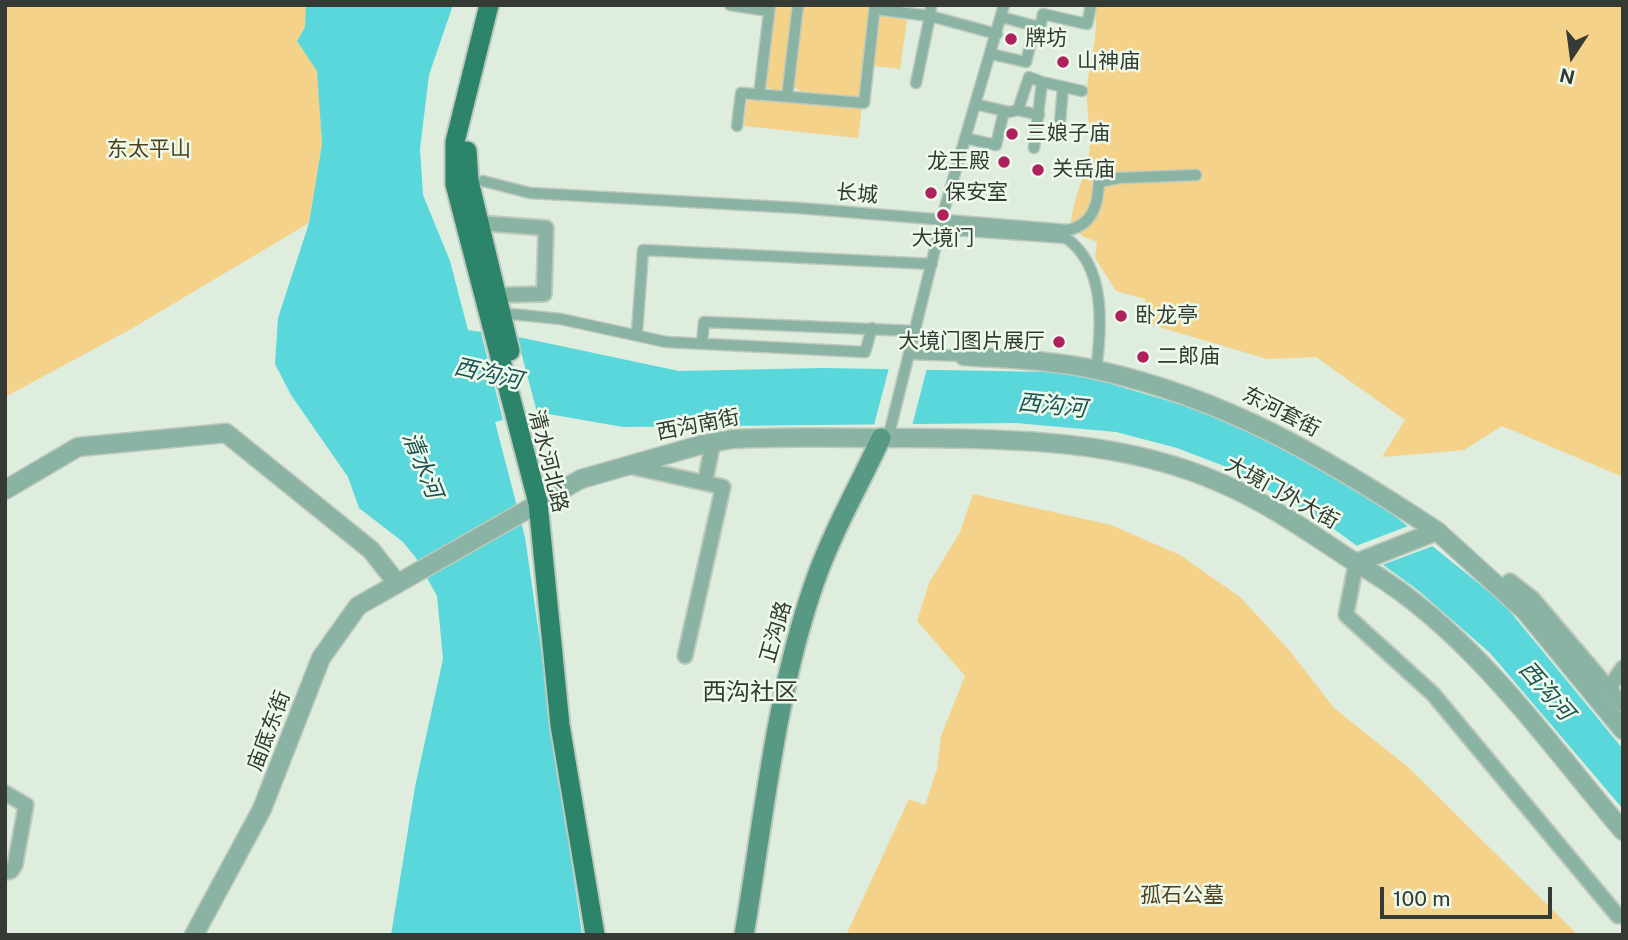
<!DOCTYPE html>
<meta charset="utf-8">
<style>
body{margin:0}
#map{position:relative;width:1628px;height:940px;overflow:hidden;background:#dfedde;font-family:"Public Sans",sans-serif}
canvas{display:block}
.frame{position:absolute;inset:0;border:7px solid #353a34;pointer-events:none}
.north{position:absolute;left:1537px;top:21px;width:70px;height:70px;-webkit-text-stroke:5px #edfaeb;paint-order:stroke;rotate:193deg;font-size:19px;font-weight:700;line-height:28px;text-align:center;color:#353a34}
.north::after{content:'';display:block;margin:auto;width:24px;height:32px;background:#353a34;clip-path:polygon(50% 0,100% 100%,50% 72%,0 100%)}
.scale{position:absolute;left:1380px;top:887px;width:172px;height:32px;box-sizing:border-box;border:4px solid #353a34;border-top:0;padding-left:9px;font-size:21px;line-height:24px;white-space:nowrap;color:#353a34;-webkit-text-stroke:5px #edfaeb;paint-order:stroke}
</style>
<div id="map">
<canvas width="1628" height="940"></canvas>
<div class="frame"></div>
<div class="north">N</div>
<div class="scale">100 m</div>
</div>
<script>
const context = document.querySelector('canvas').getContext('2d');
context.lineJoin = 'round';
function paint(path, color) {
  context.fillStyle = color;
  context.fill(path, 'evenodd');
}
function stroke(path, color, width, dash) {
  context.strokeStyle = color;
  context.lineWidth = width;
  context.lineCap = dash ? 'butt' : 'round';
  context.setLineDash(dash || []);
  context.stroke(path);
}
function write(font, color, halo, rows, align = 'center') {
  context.font = font + ' "Public Sans","Noto Sans SC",sans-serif';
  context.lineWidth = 5;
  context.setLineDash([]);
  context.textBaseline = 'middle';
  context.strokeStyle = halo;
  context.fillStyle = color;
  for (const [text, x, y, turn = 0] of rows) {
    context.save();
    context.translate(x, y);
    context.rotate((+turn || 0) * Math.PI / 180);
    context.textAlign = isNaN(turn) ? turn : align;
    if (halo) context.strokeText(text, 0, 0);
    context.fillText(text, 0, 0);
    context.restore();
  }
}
const green = new Path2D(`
 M5,5H307L305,27L297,41L317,71L320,107L322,144L309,223L131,329L5,397Z
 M774,5H794L785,88L780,91L765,87Z
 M803,5H871L861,91L857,97L800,91L793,86Z
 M1094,5H1623V477L1502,426L1464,450L1382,457L1405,420L1316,357L1267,359L1149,324L1145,299L1116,291L1095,258L1097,242L1082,236L1071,222C1073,202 1081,184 1087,165C1094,139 1086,116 1087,90C1089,59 1100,38 1094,5Z
 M880,14L907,20L900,69L874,66Z
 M747,97L862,107L858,138L744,126Z
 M973,494L1111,525L1180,555L1240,597L1289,650L1334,708L1408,767L1578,935H846L909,799L925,805L937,769L941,736L965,676L917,621L929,583L960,532Z`);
const water = new Path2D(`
 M306,5H453L429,75L420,149L423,195L450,261L468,330L523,338L679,371L823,368L1053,372L1084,376L1206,412L1273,440L1385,508L1503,603L1623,749V809L1490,653L1419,591L1316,516L1224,466L1177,448L1116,432L1016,423L623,427L537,412L495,422L525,537L582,935H391L415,787L443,659L437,596L416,558L403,542L359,508L348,477L291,395L275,364L278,318L309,223L322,144L317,71L297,41L305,27Z`);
const pier = new Path2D(`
 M492,330L516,333L537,412L503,420L481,333Z
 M889,368H927L911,430L873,429Z
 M1408,526L1433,546L1382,565L1356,546Z`);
const pedestrian = new Path2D(`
 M730,5L769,11
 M931,5L930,16L997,34
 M875,9L930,16L916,83
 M1035,26L1040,27L1043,14L1087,24L1091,5
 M991,54L1026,62L1035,26L1001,17
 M1042,82L1082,91
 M759,95L770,5
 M787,97L798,5
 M975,104L1009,112L1018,110
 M737,126L741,93L864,103L875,5
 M1059,134L1063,87
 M965,138L996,145L1004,111
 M1034,148L1042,82L1029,77L1018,110L1039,115
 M483,181L530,193L799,208L1068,230C1093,225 1098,204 1099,182L1119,178L1196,175
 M945,207L1004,5
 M940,229L1066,238C1106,266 1102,326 1096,370
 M501,313L561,319L666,342L865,352L872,328
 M637,333L643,250L932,264
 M702,343L704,322L915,331
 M909,354L964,356
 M888,438L941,225`);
const minor = new Path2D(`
 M479,223L546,228L544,294L497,295
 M628,466L723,487L685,656
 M705,482L713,442
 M1356,563L1346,615L1433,694L1618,916
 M1502,588L1510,581L1532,598L1623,705
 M1609,688L1623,668
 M5,793L26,805L15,865L11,871L5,872`);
const tertiary = new Path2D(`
 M964,356C1007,359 1054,360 1097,370C1228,399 1326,458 1437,531
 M5,490L78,447L226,433L371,550L397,583
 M1356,563C1466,624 1542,736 1623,831
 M194,935L262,809L321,658L358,606L581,479L704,444L733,439C788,436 843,438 898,438C1007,439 1121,438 1223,484C1270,504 1313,535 1356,563L1437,531L1525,611L1623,730`);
const secondary = new Path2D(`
 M744,935C764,818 775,696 814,584C831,534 859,486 881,438`);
const primary = new Path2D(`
 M489,5L455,142V184L538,503L560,725L595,935
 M467,151L469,181L510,351`);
const markers = [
 [1011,39,7,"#ae215c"],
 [1063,62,7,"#ae215c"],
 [1012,134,7,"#ae215c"],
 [1004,162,7,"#ae215c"],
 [1038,170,7,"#ae215c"],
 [931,193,7,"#ae215c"],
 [943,215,7,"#ae215c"],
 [1121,316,7,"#ae215c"],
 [1059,342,7,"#ae215c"],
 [1143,357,7,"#ae215c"]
];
const poiNames = [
 ["牌坊",1025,39],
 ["山神庙",1077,62],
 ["三娘子庙",1026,134],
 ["龙王殿",990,162,"right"],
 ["关岳庙",1052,170],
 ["保安室",945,193],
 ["大境门",943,239,"center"],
 ["卧龙亭",1135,316],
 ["大境门图片展厅",1045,342,"right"],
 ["二郎庙",1157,357]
];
const parkNames = [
 ["东太平山",149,150],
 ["孤石公墓",1182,896]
];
const streetNames = [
 ["长城",857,194,5],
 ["东河套街",1281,412,27],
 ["西沟南街",698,425,-11],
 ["清水河北路",548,461,76],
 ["大境门外大街",1282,493,29],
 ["正沟路",776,632,-74],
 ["庙底东街",269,731,-69]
];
const waterNames = [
 ["西沟河",488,374,13],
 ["西沟河",1052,406,6],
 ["清水河",422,465,68],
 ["西沟河",1546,691,49]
];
const quarterNames = [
 ["西沟社区",750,693]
];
paint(green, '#f4d289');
paint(water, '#5ad7db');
paint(pier, '#dfedde');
stroke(pedestrian, '#bdc9bc', 13);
stroke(minor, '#bdc9bc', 18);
stroke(tertiary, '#bdc9bc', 21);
stroke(secondary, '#bdc9bc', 23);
stroke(primary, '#bdc9bc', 23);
stroke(pedestrian, '#8ab3a4', 10);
stroke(minor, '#8ab3a4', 14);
stroke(tertiary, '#8ab3a4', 18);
stroke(secondary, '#589983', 19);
stroke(primary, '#2c856b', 19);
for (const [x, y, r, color] of markers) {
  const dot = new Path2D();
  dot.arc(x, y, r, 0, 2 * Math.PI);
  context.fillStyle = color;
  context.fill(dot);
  stroke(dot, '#edfaeb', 2.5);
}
write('21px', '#353a34', '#edfaeb', poiNames, 'left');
write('21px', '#50411d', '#edfaeb', parkNames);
write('21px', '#353a34', '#edfaeb', streetNames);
write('italic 23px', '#1d5355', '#edfaeb', waterNames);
write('24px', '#353a34', '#edfaeb', quarterNames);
</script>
